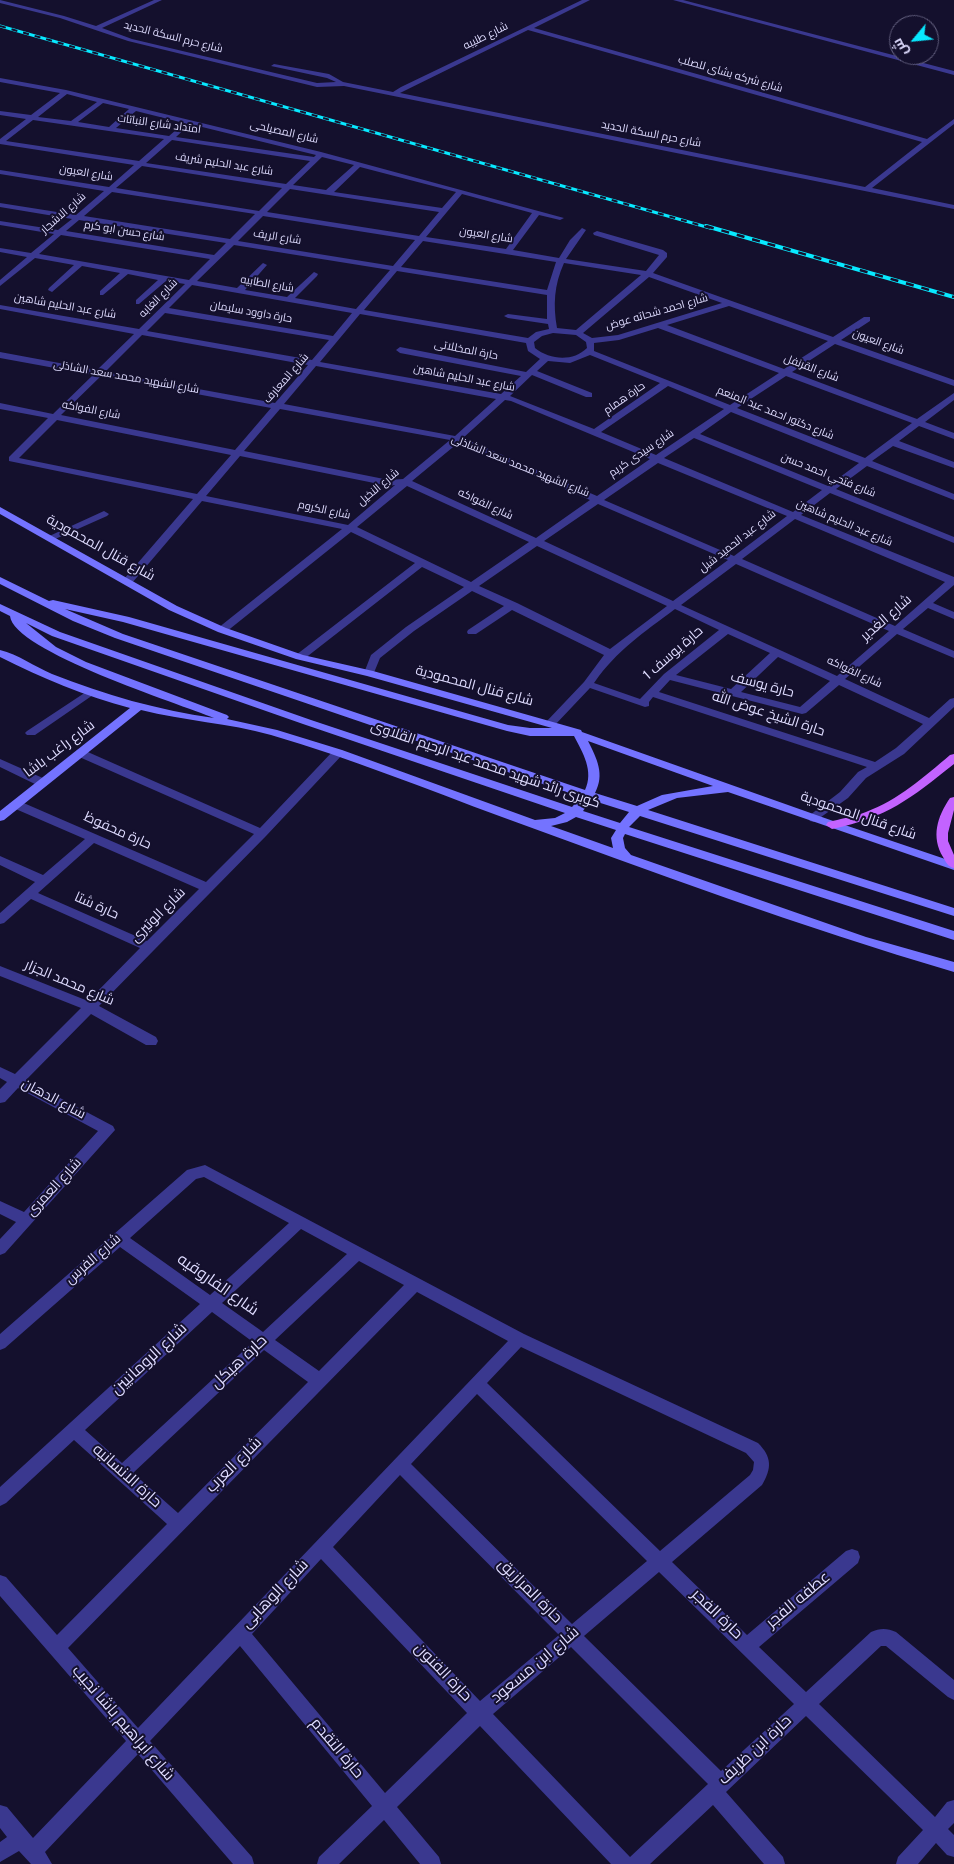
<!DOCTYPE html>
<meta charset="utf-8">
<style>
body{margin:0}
#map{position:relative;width:954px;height:1864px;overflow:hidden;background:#14102d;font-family:Overpass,Cairo,sans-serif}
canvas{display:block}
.north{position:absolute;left:889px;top:15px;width:50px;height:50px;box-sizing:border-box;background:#14102d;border:1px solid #656281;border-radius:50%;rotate:242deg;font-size:14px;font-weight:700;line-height:20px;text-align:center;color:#dfdcff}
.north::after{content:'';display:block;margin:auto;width:18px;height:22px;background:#08e9ff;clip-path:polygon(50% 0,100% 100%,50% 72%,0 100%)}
</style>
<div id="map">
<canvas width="954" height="1864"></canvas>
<div class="north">ش</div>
</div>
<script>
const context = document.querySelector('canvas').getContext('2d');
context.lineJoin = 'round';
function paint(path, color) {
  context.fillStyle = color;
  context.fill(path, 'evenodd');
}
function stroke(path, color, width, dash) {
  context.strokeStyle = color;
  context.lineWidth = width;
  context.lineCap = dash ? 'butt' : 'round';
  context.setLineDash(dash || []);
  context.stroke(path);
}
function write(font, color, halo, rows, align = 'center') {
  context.font = font + ' Overpass,Cairo,sans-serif';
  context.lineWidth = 4;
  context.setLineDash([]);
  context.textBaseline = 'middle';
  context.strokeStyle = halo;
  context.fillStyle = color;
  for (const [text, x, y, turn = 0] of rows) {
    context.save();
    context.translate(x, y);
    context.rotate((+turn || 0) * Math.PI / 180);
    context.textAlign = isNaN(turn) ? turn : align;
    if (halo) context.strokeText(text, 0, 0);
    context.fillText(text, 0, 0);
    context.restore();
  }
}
const street = new Path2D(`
 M0,0L64,16L96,26L154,0H162L102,28L132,39L317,83L336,82L327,78L271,66L274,64L329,74L343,82L393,92L401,87L582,0H590L534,28L927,139L954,119V124L872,188L954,205V209L344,86L317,87L128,41L60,18L0,3ZM528,30L922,142L865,187L400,93Z
 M673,0H683L954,71V75Z
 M0,78L66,90L321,152L564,218L560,220L539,215L513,250L559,258L570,240L582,228L586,230L566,259L646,271L659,255L594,235L593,233L597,231L663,250L667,253V257L653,273L833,337L864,317H870V321L841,340L954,380V386L835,344L792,372L917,419L954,393V400L925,422L954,433V439L919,426L899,441L954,462V468L893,446L872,461L954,494V500L867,466L836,489L954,537V543L830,493L801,515L954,577V585L933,603L954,612V619L928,608L903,629L954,651V658L897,634L845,679L929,718L950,699L954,698V707L904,754L866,778L848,798L814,822L810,821L808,818L810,815L840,792L858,772L867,767L653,697L649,702V706L645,707L590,688L554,726H546L544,724L546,722L584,682L604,655L512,610L476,634H468L467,632L468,630L504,606L472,591L414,631L380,658L373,675H365L364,673L371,655L406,627L464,587L422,567L304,659H296L295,657L296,655L415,563L351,532L226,632L222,633L217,630L218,628L342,529L202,501L132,583H124V579L193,499L9,461V457L48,418L0,409V403L53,414L93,375L0,358V352L97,370L134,334L0,309V305L139,329L185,284L166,281L139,304H136V300L158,280L128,274L103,295H100V291L120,273L82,266L52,292L48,290L49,288L74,265L35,258L0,286V280L27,257L0,252V248L31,253L54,234L0,225V221L58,230L72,219L0,207V203L76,215L104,191L0,174V170L109,187L134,165L0,144V139L26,119L0,115V111L31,115L60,93L0,82ZM67,94L97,102L71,121L38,117ZM103,103L129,109L109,127L78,122ZM136,111L184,123L169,136L116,128ZM33,120L164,139L139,161L6,141ZM190,124L316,155L314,157L176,137ZM172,140L310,161L286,184L146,163ZM322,157L354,165L326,190L293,185ZM142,166L282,188L259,211L116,188ZM360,167L456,192L442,208L334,192ZM290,189L439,212L419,236L267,212ZM112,192L255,214L230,239L84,216ZM462,194L532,213L506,249L426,237ZM263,216L415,240L393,266L238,241ZM79,220L226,243L214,255L66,231ZM61,235L210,259L189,280L39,254ZM423,241L556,262L547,290L401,267ZM234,245L390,270L356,309L295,298L317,276L318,274L314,272L287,297L245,290L267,265L263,263L237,288L197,281ZM564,263L641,275L576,330L557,328C553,305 554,285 564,263ZM397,271L547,295V319L508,314L504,316L508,318L548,324L549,329L536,332L528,338L364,310ZM649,277L722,303L618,335L592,338L583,333ZM192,285L352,313L333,336L169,308ZM729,306L828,341L784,369L667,325ZM165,313L329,340L312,360L147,331ZM360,314L526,343L528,351L540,359L526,372L400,347L396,350L400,353L521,376L501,394L320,362ZM658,328L779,373L730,405L594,351V343L619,340ZM553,333L576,335L586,342L587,348C573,362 550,360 535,348L534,342L542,336ZM142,335L308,365L275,403L105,372ZM590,355L660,383L594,429L510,396L532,375L586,397H592V393L537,371L548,361L570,363ZM316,366L496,399L455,436L284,404ZM101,376L271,408L235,450L61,415ZM786,376L912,423L865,458L737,408ZM668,386L724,409L656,455L601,432ZM505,400L511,401L650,459L597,496L463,438ZM280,409L450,440L403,479L389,480L244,451ZM731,412L859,463L828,486L700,434ZM57,420L231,455L197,494L19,458ZM694,438L822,490L793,512L664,458ZM458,443L590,500L536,538L412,481ZM240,456L389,486L395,485L348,525L206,496ZM658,463L787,516L734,556L604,500ZM407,486L529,542L471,582L357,527ZM598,504L728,560L673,601L544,541ZM795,519L945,582L895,626L742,559ZM537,546L667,606L610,649L517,603L479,586ZM736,564L889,631L837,676L681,605ZM675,609L719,630L664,674L640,699L594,683C617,650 643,633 675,609ZM728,634L770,653L731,689L676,675ZM778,657L830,681L800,707L741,692ZM670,680L802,714L806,713L839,685L923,724L896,748L875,762L659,692Z
 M104,511L109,514L107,516L53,540L50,541L45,538Z
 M89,690L93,691L94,693L93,695L35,735H27L25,733L27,731Z
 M81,749L260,828L334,750H342L344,753L266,836L99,1006L156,1037L158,1041L156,1045H146L91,1014L26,1080L113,1126L115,1130L5,1253L0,1255V1239L16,1222L0,1214V1201L24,1212L98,1131L18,1088L5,1102L0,1103V1089L7,1082L0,1078V1067L15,1074L81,1008L0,976V966L88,1001L140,948L31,899L4,923L0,924V913L35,882L0,865V856L43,875L85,839L11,807L9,804L15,800L19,801L206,882L254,834L77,756L75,753L77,750ZM94,843L199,889L147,941L38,893Z
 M0,759L45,779L47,782L45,785H37L0,767Z
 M205,1165L524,1334L758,1443C772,1457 772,1468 762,1485L672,1562L747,1635L846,1551L852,1549L858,1551L860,1557L858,1563L759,1647L806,1692L871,1632C880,1628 887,1628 896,1632L954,1680V1700L948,1697L886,1646H881L819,1704L935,1817L947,1802L954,1800V1823L948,1829L954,1835V1857L947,1855L936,1843L918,1864H896L898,1857L923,1830L806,1716L726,1792L783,1857L785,1864H764L713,1805L650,1864H611L480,1726L397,1807L439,1857L441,1864H420L384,1820L339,1864H317L319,1857L372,1806L240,1646L150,1741L252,1857L254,1864H233L138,1754L45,1852L52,1864H31L19,1851L0,1862V1842L7,1837L0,1828V1805L7,1807L33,1838L126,1741L0,1596V1575L6,1577L57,1635L167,1524L74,1440L6,1503L0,1506V1487L200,1304L120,1247L5,1348L0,1350V1334L187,1170ZM204,1177L289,1223L210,1295L130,1238L196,1179ZM301,1229L347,1254L263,1332L222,1303ZM359,1261L404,1285L319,1371L275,1340ZM417,1292L508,1341L138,1728L68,1648ZM212,1312L253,1342L122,1463L85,1430ZM521,1347L746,1453L754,1462L753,1470L750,1475L660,1551L487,1383ZM264,1350L308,1382L178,1513L133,1473ZM477,1394L647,1561L572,1624L411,1464ZM400,1475L559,1635L480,1701L333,1547ZM321,1559L467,1713L385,1793L252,1634ZM659,1572L794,1704L721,1771L584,1636ZM571,1647L708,1784L630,1857L493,1714Z`);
const secondary = new Path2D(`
 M0,507L177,606L226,628L303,655L373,671L581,730L582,732L836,822L954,862V870L728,792L677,798L648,810L954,908V916L640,816L629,827L954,931V940L625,834L623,838L625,848L631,855L866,937L954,962V972C801,927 652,872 502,817C426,789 350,758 271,735C229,723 184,721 141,710L4,820L0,821V811L130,708C85,696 42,678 0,657V650C18,654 35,667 52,674C105,695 158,710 214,718C180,704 13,651 10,616L0,611V604L60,632L311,720L572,807L581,797L115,638L73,621L0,584V577L49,601L53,600L129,617L508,725L530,728H552L367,676L296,659L218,632L169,610L0,514ZM65,609L123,622L507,731L530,736H574C583,753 594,771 585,790L123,634ZM26,623L52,636L303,724L565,813L555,818L535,820L342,750L277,730L227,719L229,717L227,715L86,662L56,647ZM588,741L713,786L662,795L637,806L595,793C605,774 597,759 588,741ZM591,800L629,812L620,823L583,811ZM576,817L616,830L611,838L613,848L551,826L567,822Z`);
const primary = new Path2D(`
 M954,754V764C910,799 888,817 832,829L826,825L828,822C840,819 853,817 866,812C898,800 924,777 950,755Z
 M954,797V810L948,833V841L954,855V868C948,867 946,862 943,857C931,837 937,817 950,798Z`);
const railFar1 = new Path2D(`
 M0,26L710,228`);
const rail = new Path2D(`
 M706,226L954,297`);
const farStreetnames = [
 ["شارع طليبه",486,37,-26],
 ["شارع حرم السكة الحديد",173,38,14],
 ["شارع شركه بشاى للصلب",730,75,16],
 ["امتداد شارع النباتات",159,125,8],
 ["شارع المصيلحى",284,133,13],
 ["شارع حرم السكة الحديد",651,135,11],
 ["شارع عبد الحليم شريف",224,165,9],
 ["شارع العيون",86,174,9],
 ["شارع الاشجار",64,214,-41],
 ["شارع حسن ابو كرم",124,232,9],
 ["شارع العيون",486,236,9],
 ["شارع الريف",277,238,9],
 ["شارع الطابيه",267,285,10],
 ["شارع الغابه",159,299,-45],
 ["شارع عبد الحليم شاهين",65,307,10],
 ["حارة داوود سليمان",251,313,10],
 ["شارع احمد شحاته عوض",657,313,-16],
 ["شارع العيون",878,343,20],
 ["حارة المخللاتى",466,351,11],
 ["شارع القرنفل",811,369,21],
 ["شارع الشهيد محمد سعد الشاذلى",126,378,10],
 ["شارع المعارف",287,379,-49],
 ["شارع عبد الحليم شاهين",464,379,11],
 ["حارة همام",625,399,-35],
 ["شارع الفواكه",91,411,11],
 ["شارع دكتور احمد عبد المنعم",775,414,22],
 ["شارع سيدى كريم",642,454,-34],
 ["شارع الشهيد محمد سعد الشاذلى",520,467,22],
 ["شارع فتحي احمد حسن",828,476,22],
 ["شارع النخيل",379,488,-40],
 ["شارع الفواكه",485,505,25],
 ["شارع الكروم",324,511,12],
 ["شارع عبد الحليم شاهين",844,524,23],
 ["شارع عبد الحميد شبل",738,542,-38],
 ["شارع الفواكه",854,673,25]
];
const streetNames = [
 ["شارع قنال المحمودية",100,549,29],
 ["شارع الغدير",887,619,-41],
 ["حارة يوسف 1",674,654,-41],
 ["حارة يوسف",762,686,15],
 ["شارع قنال المحمودية",474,687,15],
 ["حارة الشيخ عوض الله",768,715,18],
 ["شارع راغب باشا",60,750,-37],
 ["كوبرى رائد شهيد محمد عبد الرحيم القلاوى",485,766,19],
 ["شارع قنال المحمودية",858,817,19],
 ["حارة محفوظ",117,832,24],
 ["حارة شتا",96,907,24],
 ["شارع الوتيرى",159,916,-45],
 ["شارع محمد الجزار",69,984,23],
 ["شارع الدهان",53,1100,28],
 ["شارع العمرى",55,1188,-47],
 ["شارع الفرس",94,1260,-41]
];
const nearStreetnames = [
 ["شارع الفاروقيه",217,1286,35],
 ["شارع الرومانيين",150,1360,-43],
 ["حارة هيكل",240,1363,-43],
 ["شارع العرب",235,1466,-45],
 ["حارة الانسانيه",126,1477,42],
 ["حارة المرازيق",529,1592,45],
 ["شارع الوهابى",276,1595,-46],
 ["عطفه الفجر",799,1601,-40],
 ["حارة الفجر",716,1615,44],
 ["شارع ابن مسعود",536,1666,-40],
 ["حارة الفنون",442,1673,46],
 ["شارع ابراهيم باشا نجيب",122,1724,49],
 ["حارة التقدم",336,1749,50],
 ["حارة ابن ظريف",756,1751,-43]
];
paint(street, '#3a388f');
paint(secondary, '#7473ff');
paint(primary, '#c363ff');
stroke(railFar1, '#08e9ff', 3);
stroke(rail, '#08e9ff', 4);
stroke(railFar1, '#14102d', 2, [6]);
stroke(rail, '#14102d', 2.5, [8]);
write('11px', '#dfdcff', '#14102d', farStreetnames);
write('14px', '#dfdcff', '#14102d', streetNames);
write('16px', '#dfdcff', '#14102d', nearStreetnames);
</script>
